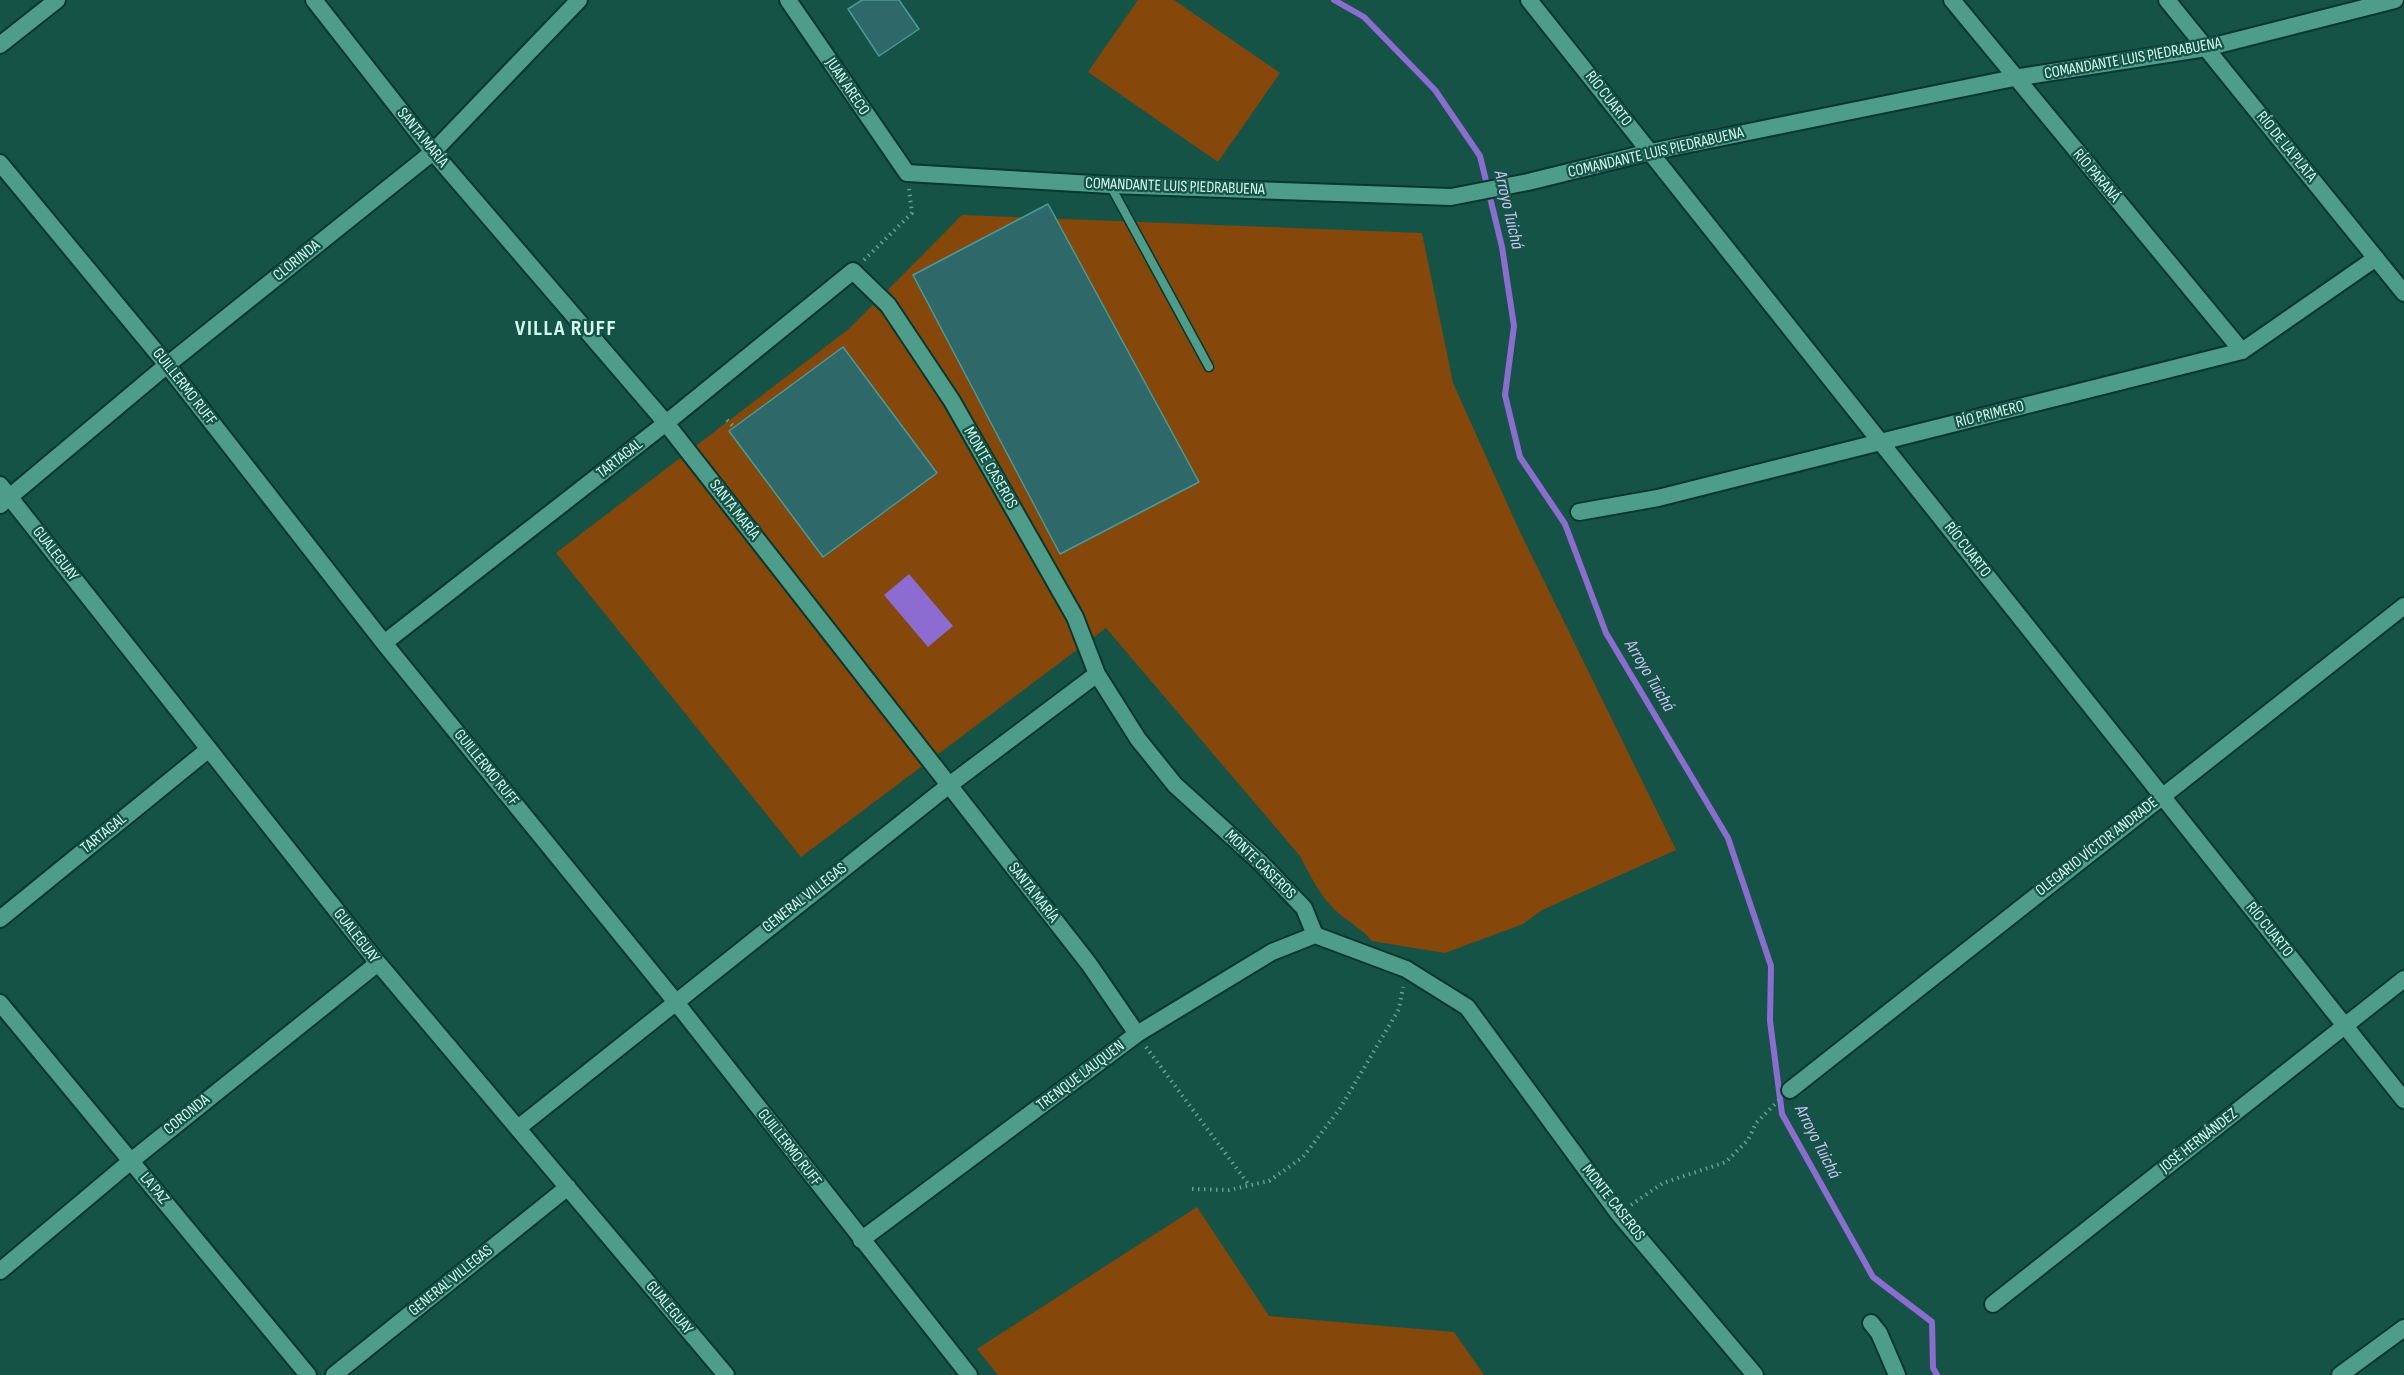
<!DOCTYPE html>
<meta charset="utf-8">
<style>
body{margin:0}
canvas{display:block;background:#145346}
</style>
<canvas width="2404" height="1375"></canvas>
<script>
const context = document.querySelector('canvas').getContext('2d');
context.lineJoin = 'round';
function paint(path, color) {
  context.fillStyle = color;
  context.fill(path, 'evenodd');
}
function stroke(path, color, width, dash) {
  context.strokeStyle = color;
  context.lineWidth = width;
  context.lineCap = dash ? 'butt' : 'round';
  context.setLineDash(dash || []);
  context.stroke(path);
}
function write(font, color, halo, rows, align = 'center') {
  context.font = font + ' "Sofia Sans Condensed",sans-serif';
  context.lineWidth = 4.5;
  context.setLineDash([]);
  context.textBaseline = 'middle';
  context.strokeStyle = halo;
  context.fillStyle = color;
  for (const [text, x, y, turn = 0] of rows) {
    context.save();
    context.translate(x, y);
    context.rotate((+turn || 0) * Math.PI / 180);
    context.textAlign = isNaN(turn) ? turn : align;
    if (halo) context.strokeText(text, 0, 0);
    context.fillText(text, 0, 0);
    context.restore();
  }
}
const green = new Path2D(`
 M1138,0H1174L1280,73L1218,162L1088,72Z
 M962,215L1422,233L1453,383L1519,530L1676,850L1542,910L1523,924L1445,953L1372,941C1362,929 1349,922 1336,911C1320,896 1310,875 1300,856L1106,628L801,857L556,553L850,328Z
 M1197,1207L1269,1316L1454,1332L1484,1375H998L977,1349Z`);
const water = new Path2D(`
 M909,574L953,626L928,647L884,595Z`);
const stream = new Path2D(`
 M1334,0L1364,17L1435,90L1480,156L1502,247L1514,326L1505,395L1520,457L1565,524L1606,633L1728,838L1771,966L1770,1021L1782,1114L1873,1277L1932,1322L1933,1368L1937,1375`);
const building = new Path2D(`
 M862,0H899L919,29L879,56L848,9Z
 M1048,204L1199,482L1060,554L913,275Z
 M843,347L937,473L823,557L729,431Z`);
const path = new Path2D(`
 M864,260L912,213L909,189
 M727,420L734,427
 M1146,1047L1249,1185
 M1192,1189L1229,1190L1269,1181L1303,1157L1339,1110L1399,1009L1403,987
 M1631,1205L1663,1183L1726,1162L1748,1140L1756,1123L1779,1100`);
const service = new Path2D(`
 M1110,185L1209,367`);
const minor = new Path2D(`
 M314,0L433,152L666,423L1089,964L1137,1034
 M788,0L907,173L1110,185L1451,197L1528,182L1650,152L2014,78L2206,48L2395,0
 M1529,0L2404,1100
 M1952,0L2242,351
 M2167,0L2404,293
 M0,45L57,0
 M0,163L167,365L384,643L675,1001L969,1375
 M0,485L378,963L726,1375
 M0,505L167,365L433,152L579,0
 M1579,512L1658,498L2242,351L2376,258
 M384,643L666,423L853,271L888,305L952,401L1075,617L1097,674L1138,739L1175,785L1261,863L1304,908L1315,935L1406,969L1467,1007L1618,1213L1755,1375
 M0,919L209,749
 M0,1003L308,1375
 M1790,1090L2404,606
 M518,1128L948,786L1097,674
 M861,1240L1137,1034L1272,952L1315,935
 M0,1271L131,1161L378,963
 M1993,1304L2404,979
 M1871,1323L1879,1333L1897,1375
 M334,1375L568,1187
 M2340,1375L2404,1328`);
const streetNames = [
 ["COMANDANTE LUIS PIEDRABUENA",2133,59,-10],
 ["JUAN ARECO",847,87,56],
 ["RÍO CUARTO",1608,99,52],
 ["SANTA MARÍA",422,138,51],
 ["RÍO DE LA PLATA",2286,147,51],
 ["COMANDANTE LUIS PIEDRABUENA",1656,153,-13],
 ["RÍO PARANÁ",2096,176,50],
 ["COMANDANTE LUIS PIEDRABUENA",1175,187,2],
 ["CLORINDA",297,261,-39],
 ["GUILLERMO RUFF",184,387,52],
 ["RÍO PRIMERO",1990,415,-14],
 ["TARTAGAL",620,459,-38],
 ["MONTE CASEROS",990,468,60],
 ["SANTA MARÍA",734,510,52],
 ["RÍO CUARTO",1967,550,52],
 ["GUALEGUAY",55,554,52],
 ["GUILLERMO RUFF",486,768,51],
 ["TARTAGAL",104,834,-39],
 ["OLEGARIO VÍCTOR ANDRADE",2097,847,-38],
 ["MONTE CASEROS",1260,865,44],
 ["SANTA MARÍA",1033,893,52],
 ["GENERAL VILLEGAS",805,898,-38],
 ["RÍO CUARTO",2269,930,51],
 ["GUALEGUAY",356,936,52],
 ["TRENQUE LAUQUEN",1081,1076,-37],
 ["CORONDA",187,1115,-39],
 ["JOSÉ HERNÁNDEZ",2199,1141,-38],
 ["GUILLERMO RUFF",789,1148,52],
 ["LA PAZ",154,1189,50],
 ["MONTE CASEROS",1613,1203,52],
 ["GENERAL VILLEGAS",451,1281,-39],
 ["GUALEGUAY",669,1308,50]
];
const waterNames = [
 ["Arroyo Tuichá",1508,210,77],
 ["Arroyo Tuichá",1649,676,59],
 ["Arroyo Tuichá",1817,1142,63]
];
const districtNames = [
 ["VILLA RUFF",566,329]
];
paint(green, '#86470a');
paint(water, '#8c6cd1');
stroke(stream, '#8c6cd1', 6);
paint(building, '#2e6869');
stroke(building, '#469c9d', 1.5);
stroke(service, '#09362d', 11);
stroke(minor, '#09362d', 20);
stroke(path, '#6a9e92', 4, [1.5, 4.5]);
stroke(service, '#4e9c8a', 8);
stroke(minor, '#4e9c8a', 16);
write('16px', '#d5fbf0', '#145346', streetNames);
write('italic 18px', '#cfc2f5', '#145346', waterNames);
context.letterSpacing = '1.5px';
write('bold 22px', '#d5fbf0', '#145346', districtNames);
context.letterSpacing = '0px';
</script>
